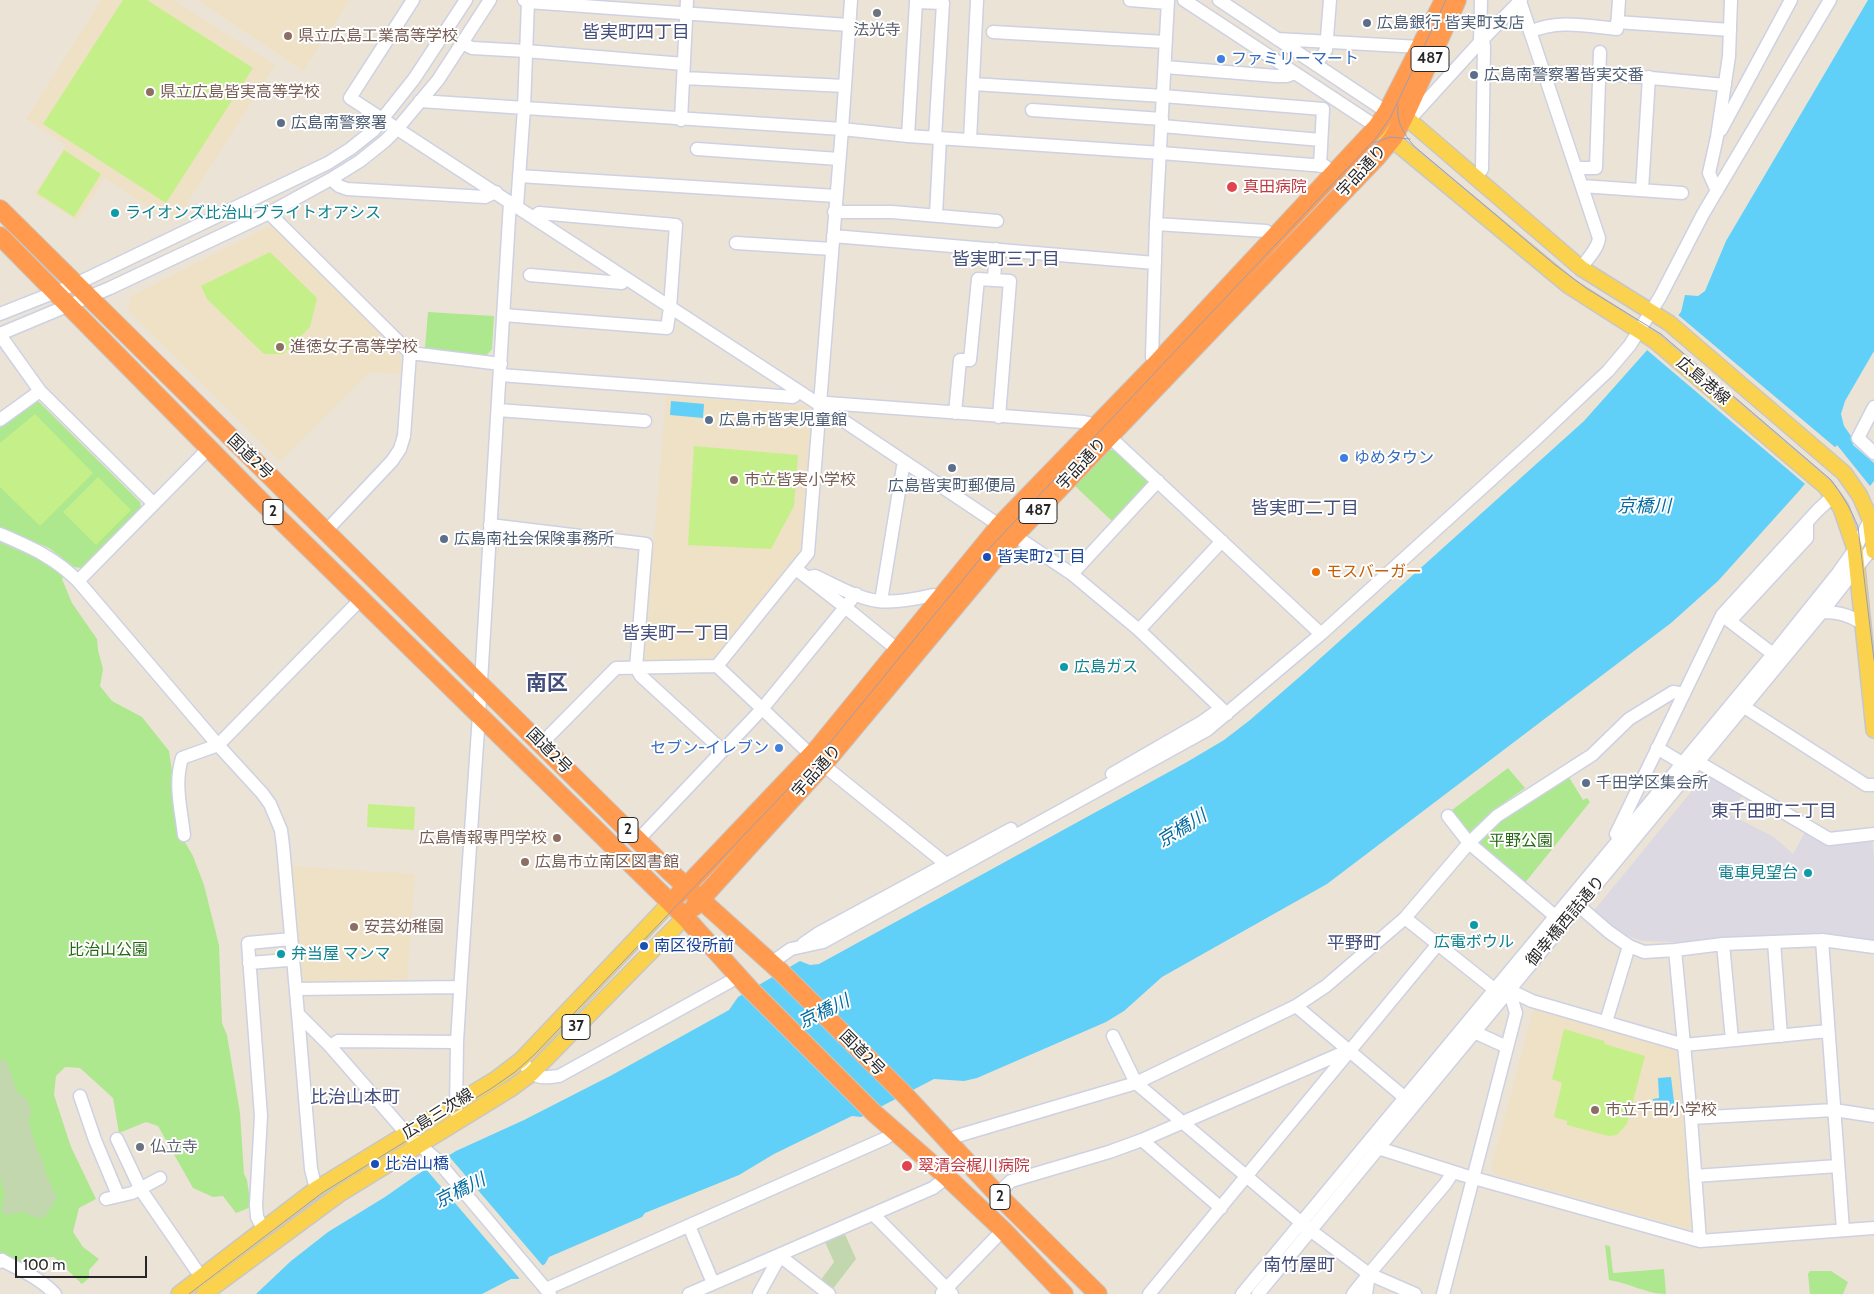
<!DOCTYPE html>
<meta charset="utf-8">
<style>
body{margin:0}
#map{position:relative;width:1874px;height:1294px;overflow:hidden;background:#ece3d7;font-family:Cabin,sans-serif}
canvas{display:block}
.scale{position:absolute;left:15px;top:1256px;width:132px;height:22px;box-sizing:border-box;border:2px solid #272727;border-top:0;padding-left:6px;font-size:15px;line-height:18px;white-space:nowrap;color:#272727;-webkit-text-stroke:4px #fff;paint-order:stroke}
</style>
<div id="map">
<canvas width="1874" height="1294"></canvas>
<div class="scale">100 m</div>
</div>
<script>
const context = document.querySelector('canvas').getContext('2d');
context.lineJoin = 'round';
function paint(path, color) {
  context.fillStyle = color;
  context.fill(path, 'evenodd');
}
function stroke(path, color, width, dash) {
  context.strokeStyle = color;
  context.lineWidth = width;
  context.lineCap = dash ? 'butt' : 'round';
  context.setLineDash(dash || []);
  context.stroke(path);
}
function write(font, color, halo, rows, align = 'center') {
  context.font = font + ' Cabin,"Noto Sans JP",sans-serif';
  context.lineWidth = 4;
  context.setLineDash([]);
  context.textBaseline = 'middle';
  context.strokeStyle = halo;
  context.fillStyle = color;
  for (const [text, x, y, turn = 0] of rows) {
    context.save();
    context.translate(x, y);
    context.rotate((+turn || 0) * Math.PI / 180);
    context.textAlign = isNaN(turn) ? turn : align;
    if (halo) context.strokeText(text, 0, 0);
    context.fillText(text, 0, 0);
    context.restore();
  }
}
const industrial = new Path2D(`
 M1709,775L1742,795L1731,815L1774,837L1793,854L1805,832L1872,839L1874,857V941L1828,935L1675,942L1643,941L1633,938L1608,926L1592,913L1704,776Z`);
const education = new Path2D(`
 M101,0H174L275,65L179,216L169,221L105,178L77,221L34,194L66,145L26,119Z
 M197,0H350L303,71Z
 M270,226L277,228L392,342L398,352L402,363L401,374L369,372L280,462L128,311L131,296Z
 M666,396L806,406L815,411L804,548L716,659L711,661L648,663L644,660Z
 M292,866L415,874L407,983L306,984L302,979Z
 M1534,1007L1674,1047L1677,1052L1692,1226L1688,1229L1495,1175L1491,1169Z`);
const green = new Path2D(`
 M428,312L494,316L492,349L486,356L425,348Z
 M33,401L39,402L140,502L141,507L81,568L74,567L49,548L0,527V425Z
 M1110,450H1118L1150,479L1149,485L1113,522L1075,486Z
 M0,542L47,563L64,576L62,579L72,603L97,639L98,650L103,669L100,686L112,701L142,717L169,751L182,837L193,856L204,885L219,945L222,1023L227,1035L240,1113L244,1174L247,1180L251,1207L236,1213L223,1196L213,1197L193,1188L158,1126L146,1122L119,1133L113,1098L80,1068L65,1067L56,1076L54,1095L71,1147L96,1199L79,1208L73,1232L83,1247L99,1259L89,1270V1278L82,1284L54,1257L37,1258L29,1271L0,1258Z
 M1508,768L1525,788L1498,807L1469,833L1452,810Z
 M1567,774L1583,800L1587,798L1590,802L1524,884L1478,844L1477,840L1491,825Z
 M1605,1245L1610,1246L1613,1273L1664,1269L1666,1294C1646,1294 1630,1283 1609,1280Z
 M1810,1271H1831L1848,1282L1843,1294H1810L1808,1274Z`);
const cemetery = new Path2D(`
 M0,1060H6L17,1092L26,1098L31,1110L29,1123L36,1148L42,1158L46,1174L57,1198L47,1214L40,1219L22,1212L7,1215L1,1210L5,1194L0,1175Z
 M844,1232L856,1259L832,1290L820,1281L834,1262L824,1240Z`);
const pitch = new Path2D(`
 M123,0H147L253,68L166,203L43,124Z
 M64,150L101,174L74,217L37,193Z
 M270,252L317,298L310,327L283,354H264L207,299L201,286Z
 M35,414L93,473L40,526L0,487V443Z
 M694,446L798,455L794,506L771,549L688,545Z
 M98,477L131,510L96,545L63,512Z
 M368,804L415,807L414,830L367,827Z
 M1564,1029L1604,1041L1605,1044L1645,1056L1627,1124L1617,1135L1608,1136L1567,1125V1121L1554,1117L1562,1083L1552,1079Z`);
const water = new Path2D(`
 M1868,0H1874V351L1845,401L1841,414L1844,426L1851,436L1853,445L1874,463V481L1870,486L1837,445L1799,491L1718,581L1671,623L1327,884L1162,977L1124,1011L1106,1022L977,1078L964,1081L934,1079L861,1117L852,1116L774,1154L739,1175L645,1213L642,1217L549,1257L545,1264L518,1279H511L482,1294H256L291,1261L328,1232L385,1197L415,1176L456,1151L524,1120L612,1075L729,1010L738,997L800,961L810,965L819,964L1187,762L1224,740L1250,720L1304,673L1584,421L1681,312L1685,295L1698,296L1705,291L1726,241Z
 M671,401L704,404L703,418L670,415Z
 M1671,1077L1675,1110L1654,1112L1653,1099L1659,1098L1658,1078Z`);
const pier = new Path2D(`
 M1677,314L1836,448L1805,484L1647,350Z
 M447,1154L543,1266L520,1279L425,1168Z`);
const minor = new Path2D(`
 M413,0L350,98L820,405L1072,574L1139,630L1227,714
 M524,0L528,2L848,25
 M1130,0L1168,3
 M1184,0L1377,127
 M1219,0L1387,112
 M1520,1L1599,238C1598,249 1587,259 1581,268
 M1617,22L1730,30
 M993,32L1166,42
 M1530,32C1557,19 1587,26 1617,29L1619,0
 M1277,39L1420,47
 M1480,42L1481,0
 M462,43L472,48L526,51L684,64
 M1316,65L1326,50L1330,0
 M1165,67L1276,76H1287L1295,73
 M1599,73L1725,85
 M684,78L845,86
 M973,84L1163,96L1323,109L1320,166
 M420,101L842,129L908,136L1161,153L1325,166L1334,176
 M1032,110L1162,119
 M681,120L687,0
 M1409,120L1480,42L1521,0
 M1162,126L1321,140
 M1721,130L1791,0
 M908,136L916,2L943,3L935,138
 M970,140L977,0
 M697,149L839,159
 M1576,168H1596L1600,52
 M519,176L836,196
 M1476,178L1482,169L1484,47L1483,39
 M331,179L339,186L347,189L485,197L496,192
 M1582,186L1682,193
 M1642,190L1649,77
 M1717,191L1709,173L1717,137L1729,56L1731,0
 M517,206L524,108L528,2
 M834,212H892L997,221
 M269,213L410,353L404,436L400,449L392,461L326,531
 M936,215L940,138
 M1156,224L1266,231L1274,239
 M833,236L1155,263
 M736,243L832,249
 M530,275L622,283L625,278
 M994,280L996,249
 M0,314L76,284L328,163L350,149L374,130L383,118L414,79L466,0
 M503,315L667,328L670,308L676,225L539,213L534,217
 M0,334L110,288L269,213L331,179L360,161L385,141L398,128L438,80L490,0
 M0,335L40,391L154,504
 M410,353L501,364
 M1155,365L1152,357L1156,224L1168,0
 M500,375L793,397L799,392
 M820,405L827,403L1084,422L1097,425L1321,634
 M1874,407L1858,438L1874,453
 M498,410L645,421
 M955,413L960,360H970L978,279L1010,281L999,417
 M0,420L40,391
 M490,525L646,544L636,668L641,676L722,750
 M0,534C30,547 54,557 78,581L218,745L262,793L270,804L281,830L283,846L298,1014L330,1046L406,1133L437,1160L550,1294
 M796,569L845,607L904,655
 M1072,574L1158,481
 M810,577L815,576C835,585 856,598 878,601C895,603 916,599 933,595L940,600
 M78,581L209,448
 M881,601L903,467L905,463
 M1822,612C1838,612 1849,615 1862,623
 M1723,616L1773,654
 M1730,621L1807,538V522
 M1139,630L1222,541
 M717,666L812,756L946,864
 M1738,703L1866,785H1874
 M541,744L616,668L717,666L808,553L842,129L851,0
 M1657,748L1682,763L1698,762L1829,839L1874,834
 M1112,774L1202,722L1219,710
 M1448,816L1469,843L1562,922
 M1616,834L1722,615L1817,511L1833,496
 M184,835C181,809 174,784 182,758L218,745L361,599
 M638,840L762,709L856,594
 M1572,900L1609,932L1629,946L1644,952L1675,950L1723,944L1822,940L1874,947
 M1405,918L1494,989L1509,990L1532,1001L1684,1045L1828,1031
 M1822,940L1843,1230
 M1774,942L1781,1036
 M803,944L819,933L1011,829
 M1723,944L1732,1040
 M1675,950L1691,1118L1700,1241
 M249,963L288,960
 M771,963L791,949L823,942L1207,730L1321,634L1537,438L1608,371L1630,345L1660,297L1703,214L1830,0
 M296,989L460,987
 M1296,1006L1410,1102
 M298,1014L311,1169L316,1189
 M1606,1022L1629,946
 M1474,1032L1507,1047
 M1113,1036L1136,1083L1310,1230L1369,1274L1415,1294
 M330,1046L338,1041L457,1042
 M521,1060C535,1078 537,1079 559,1076L740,976
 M80,1096L95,1140L118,1195
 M456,1112L457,1042L461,977L479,715L510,202
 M1691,1118L1834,1110L1874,1116
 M117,1139L141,1190L201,1277
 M1142,1140L1221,1208
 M948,1142L957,1136L1136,1083L1296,1006L1326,986L1405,918L1469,843L1497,816L1592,755L1629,719L1673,692L1684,694
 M1372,1143L1378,1148L1463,1175L1700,1241L1874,1228
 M1695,1176L1838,1166
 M997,1194L1011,1181L1109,1152L1142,1140L1347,1051
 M106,1199L132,1193L160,1178
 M873,1214L952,1294
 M689,1226L713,1283
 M263,1229L257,1217L256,1205L261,1116L248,943L291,939
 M0,1262L2,1260C20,1270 40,1278 55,1294
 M546,1289L886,1138L894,1132
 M942,1293L1003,1230
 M689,1294L933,1188L947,1177
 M759,1294L780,1256L829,1294
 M1149,1294L1438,944
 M1242,1294L1773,654L1838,573L1855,549L1871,518
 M1258,1294L1822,612L1873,547
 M1353,1294L1369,1274
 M1366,1294L1369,1274L1446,1183L1453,1172
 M1443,1294L1516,1013L1509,990`);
const major = new Path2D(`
 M1394,114L1409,120L1581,268L1669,323L1844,473L1860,496L1870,519L1874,551
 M1377,127L1569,286L1655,341L1826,487L1841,508L1855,549L1874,730
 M179,1294L316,1189L496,1079L521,1060L670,903
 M204,1294L341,1193L512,1088L531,1074L685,917`);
const highway = new Path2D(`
 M0,209L669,871L780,971L906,1096L997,1194L1098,1294
 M0,236L256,496L685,917L749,988L874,1113L947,1177L1003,1230L1064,1294
 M679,894L817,749L1000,525L1155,365L1377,127L1387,112L1444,0
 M694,907L823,765L1014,536L1377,157L1393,138L1404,117L1457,0`);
const tram = new Path2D(`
 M1398,105C1396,122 1403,133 1414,146L1554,264L1586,288L1661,334L1830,479C1842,494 1851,509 1858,527L1874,660
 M1374,143L1390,137L1410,139
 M189,1294L322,1193L492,1088L515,1072L535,1054L807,769L828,745L984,554L1376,138L1390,118L1446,0`);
const markers = [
 [877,13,5,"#6b7280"],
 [1367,23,5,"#5c6f8a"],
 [288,36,5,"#8d6e63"],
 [1221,59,5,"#3f7fe0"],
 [1474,75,5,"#5c6f8a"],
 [150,92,5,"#8d6e63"],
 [281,123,5,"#5c6f8a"],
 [1232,187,6,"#e0444e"],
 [115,213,5,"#0f9aa8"],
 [280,347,5,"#8d6e63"],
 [709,420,5,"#5c6f8a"],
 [1344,458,5,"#3f7fe0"],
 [952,468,5,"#5c6f8a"],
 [734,480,5,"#8d6e63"],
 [444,539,5,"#5c6f8a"],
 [987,557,5,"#1a4fb4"],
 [1316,572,5,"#e8710a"],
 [1064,667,5,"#0f9aa8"],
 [779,748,5,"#3f7fe0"],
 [1586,783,5,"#5c6f8a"],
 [557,838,5,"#8d6e63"],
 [525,862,5,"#8d6e63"],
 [1808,873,5,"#0f9aa8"],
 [1474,925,5,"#0f9aa8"],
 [354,927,5,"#8d6e63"],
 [644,946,5,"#1a4fb4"],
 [281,954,5,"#0f9aa8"],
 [1595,1110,5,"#8d6e63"],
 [140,1147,5,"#6b7280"],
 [375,1164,5,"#1a4fb4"],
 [907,1166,6,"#e0444e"]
];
const shields = [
 [1430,59,38],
 [1038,511,38],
 [273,512,20],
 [628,830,20],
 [576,1027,28],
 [1000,1197,20]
];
const shieldNames = [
 ["487",1430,59],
 ["487",1038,511],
 ["2",273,512],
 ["2",628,830],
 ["37",576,1027],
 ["2",1000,1197]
];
const serviceNames = [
 ["広島銀行 皆実町支店",1377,23],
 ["広島南警察署皆実交番",1484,75],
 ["広島南警察署",291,123],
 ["広島市皆実児童館",719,420],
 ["広島皆実町郵便局",952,486,"center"],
 ["広島南社会保険事務所",454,539],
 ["千田学区集会所",1596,783]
];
const worshipNames = [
 ["法光寺",877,30],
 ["仏立寺",150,1147,"left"]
];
const educationNames = [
 ["県立広島工業高等学校",298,36],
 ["県立広島皆実高等学校",160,92],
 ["進徳女子高等学校",290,347],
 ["市立皆実小学校",744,480],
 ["広島情報専門学校",547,838,"right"],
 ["広島市立南区図書館",535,862],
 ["安芸幼稚園",364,927],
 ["市立千田小学校",1605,1110]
];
const shopNames = [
 ["ファミリーマート",1231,59],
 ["ゆめタウン",1354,458],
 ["セブン-イレブン",769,748,"right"]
];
const streetNames = [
 ["宇品通り",1362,171,-47],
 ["広島港線",1703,381,40],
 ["国道2号",250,457,44],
 ["宇品通り",1082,464,-47],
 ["国道2号",549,751,45],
 ["宇品通り",817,771,-48],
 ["御幸橋西詰通り",1566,921,-50],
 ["国道2号",862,1053,45],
 ["広島三次線",438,1114,-32]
];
const healthNames = [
 ["真田病院",1243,187],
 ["翠清会梶川病院",918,1166]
];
const cultureNames = [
 ["ライオンズ比治山ブライトオアシス",125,213],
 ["広島ガス",1074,667],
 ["電車見望台",1798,873,"right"],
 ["広電ボウル",1474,942,"center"],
 ["弁当屋 マンマ",291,954]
];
const transitNames = [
 ["皆実町2丁目",997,557],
 ["南区役所前",654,946],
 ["比治山橋",385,1164]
];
const foodNames = [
 ["モスバーガー",1326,572]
];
const parkNames = [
 ["平野公園",1521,841],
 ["比治山公園",108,950]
];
const neighbourhoodNames = [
 ["皆実町四丁目",636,33],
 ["皆実町三丁目",1006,260],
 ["皆実町二丁目",1305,509],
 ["皆実町一丁目",676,634],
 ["東千田町二丁目",1774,812],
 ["平野町",1354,944],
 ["比治山本町",355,1098],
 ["南竹屋町",1299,1266]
];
const waterNames = [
 ["京橋川",1644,507],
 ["京橋川",1182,829,-32],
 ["京橋川",824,1012,-26],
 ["京橋川",460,1191,-27]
];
const districtNames = [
 ["南区",547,684]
];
paint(industrial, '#dcd9e3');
paint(education, '#efe1c5');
paint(green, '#ade78e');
paint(cemetery, '#c2d7ad');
paint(pitch, '#c5f089');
paint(water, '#60d0f8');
paint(pier, '#ece3d7');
stroke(minor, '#cdd1e2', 15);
stroke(major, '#c7c7c7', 18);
stroke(highway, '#c7c7c7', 20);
stroke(minor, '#fff', 12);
stroke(major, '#fbd24d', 15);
stroke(highway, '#ff9a4f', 18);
stroke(tram, '#9a9eb4', 1);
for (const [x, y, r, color] of markers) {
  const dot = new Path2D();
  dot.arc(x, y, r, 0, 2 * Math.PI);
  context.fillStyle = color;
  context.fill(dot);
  stroke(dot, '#fff', 2);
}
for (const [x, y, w] of shields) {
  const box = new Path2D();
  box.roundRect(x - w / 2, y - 12.5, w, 25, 4);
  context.fillStyle = '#fff';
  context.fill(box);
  stroke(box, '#272727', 1);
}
write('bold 15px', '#272727', null, shieldNames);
write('16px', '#4e5e75', '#fff', serviceNames, 'left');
write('16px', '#5b616d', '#fff', worshipNames);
write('16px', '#785e54', '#fff', educationNames, 'left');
write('16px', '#366cbe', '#fff', shopNames, 'left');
write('16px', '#272727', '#fff', streetNames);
write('16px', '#be3a42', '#fff', healthNames, 'left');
write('16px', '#0d838f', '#fff', cultureNames, 'left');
write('16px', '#164399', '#fff', transitNames, 'left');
write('16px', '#c56008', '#fff', foodNames, 'left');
write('16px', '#266813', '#fff', parkNames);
write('18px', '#454f7b', '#fff', neighbourhoodNames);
write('italic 18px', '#036ba0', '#fff', waterNames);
write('bold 21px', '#454f7b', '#fff', districtNames);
</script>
